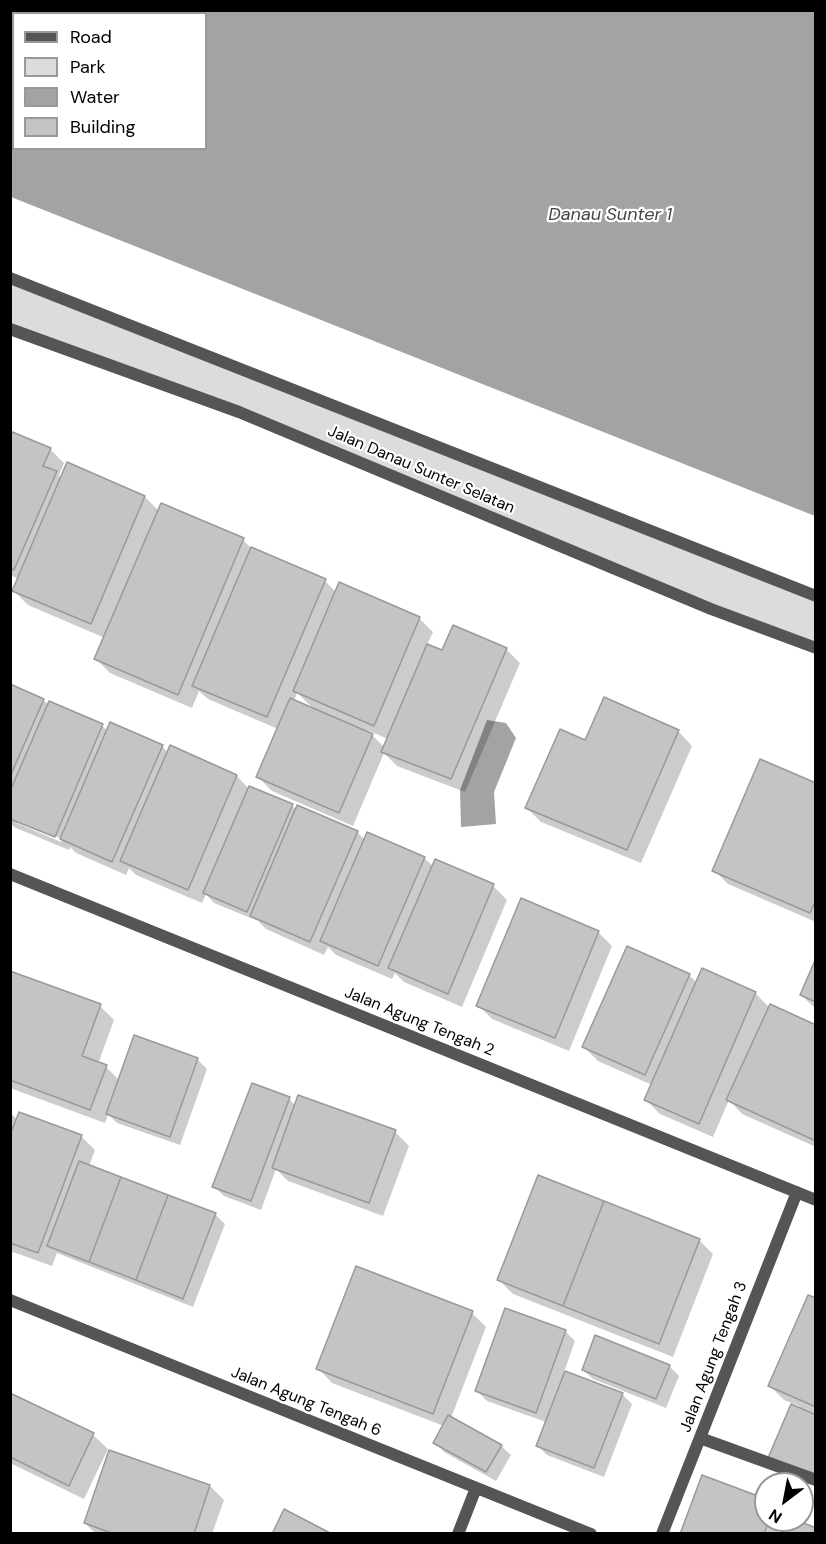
<!DOCTYPE html>
<style>
body{margin:0}
#map{position:relative;width:826px;height:1544px;overflow:hidden;background:#fff;font-family:"DM Sans",sans-serif}
canvas{display:block}
.frame{position:absolute;inset:0;border:12px solid #000;pointer-events:none}
.legend{position:absolute;left:12px;top:12px;width:195px;height:138px;box-sizing:border-box;background:#fff;border:2px solid #999;margin:0;padding:8px 10px;list-style:none;font-size:18px;color:#000}
.legend li{display:flex;align-items:center;gap:12px;height:30px}
.legend b{width:30px;border:2px solid #999}
.north{position:absolute;left:754px;top:1472px;width:60px;height:60px;box-sizing:border-box;background:#fff;border:2px solid #999;border-radius:50%;rotate:212deg;font-size:16px;font-weight:700;line-height:24px;text-align:center;color:#000}
.north::after{content:'';display:block;margin:auto;width:21px;height:27px;background:#000;clip-path:polygon(50% 0,100% 100%,50% 72%,0 100%)}
</style>
<div id="map">
<canvas width="826" height="1544"></canvas>
<div class="frame"></div>
<ul class="legend">
<li><b style="height:8px;background:#555"></b>Road</li>
<li><b style="height:16px;background:#dcdcdc"></b>Park</li>
<li><b style="height:16px;background:#a3a3a3"></b>Water</li>
<li><b style="height:16px;background:#c4c4c4"></b>Building</li>
</ul>
<div class="north">N</div>
</div>
<script>
const context = document.querySelector('canvas').getContext('2d');
context.lineJoin = 'round';
function paint(path, color) {
  context.fillStyle = color;
  context.fill(path, 'evenodd');
}
function stroke(path, color, width, dash) {
  context.strokeStyle = color;
  context.lineWidth = width;
  context.lineCap = dash ? 'butt' : 'round';
  context.setLineDash(dash || []);
  context.stroke(path);
}
function write(font, color, halo, rows, align = 'center') {
  context.font = font + ' "DM Sans",sans-serif';
  context.lineWidth = 4.5;
  context.setLineDash([]);
  context.textBaseline = 'middle';
  context.strokeStyle = halo;
  context.fillStyle = color;
  for (const [text, x, y, turn = 0] of rows) {
    context.save();
    context.translate(x, y);
    context.rotate((+turn || 0) * Math.PI / 180);
    context.textAlign = isNaN(turn) ? turn : align;
    if (halo) context.strokeText(text, 0, 0);
    context.fillText(text, 0, 0);
    context.restore();
  }
}
const green = new Path2D(`
 M10,278L815,596V648L239,412L11,329Z`);
const water = new Path2D(`
 M10,11H815V516L11,197ZM14,14H206V148H14Z
 M487,720L506,723L516,738L494,792L496,824L461,827L460,790Z`);
const shadow = new Path2D(`
 M10,432L50,449L64,463L59,476L62,479L68,464L145,497L159,511L162,505L243,540L254,551L325,581L337,593L419,618L433,632L427,645L443,652L506,649L520,663L465,792L397,766L384,753L353,826L272,791L258,777L278,729L208,699L199,691L192,708L110,673L96,659L105,638L28,605L14,591L19,579L10,575ZM297,693L315,710L294,701ZM367,730L388,739L384,747Z
 M10,686L43,700L49,705L50,703L102,726L108,731L162,746L168,753L170,747L237,776L249,789L292,806L297,810L357,832L365,840L424,858L434,867L493,886L507,900L462,1007L404,982L395,973L392,979L336,955L328,947L324,955L266,929L258,921L214,903L206,894L202,903L136,875L129,868L126,875L76,853L70,847L69,850L16,828L10,824ZM17,820L62,839L61,842L17,823Z
 M678,731L692,746L641,863L541,822L527,808L586,741Z
 M816,784V922L728,884L714,870Z
 M598,932L612,946L569,1051L492,1019L478,1005Z
 M816,961V1009L801,995Z
 M10,973L100,1006L114,1020L98,1064L106,1067L119,1080L197,1059L207,1069L180,1145L117,1123L108,1114L105,1123L10,1088Z
 M689,975L697,983L755,993L770,1008L816,1027V1147L742,1114L729,1100L713,1137L660,1114L646,1100L652,1085L598,1061L584,1047Z
 M289,1099L296,1106L395,1132L409,1146L383,1216L288,1181L276,1169L261,1210L224,1196L214,1186Z
 M10,1113L18,1120L81,1136L95,1150L89,1166L215,1214L225,1224L193,1307L57,1253L52,1266L10,1251Z
 M699,1240L713,1254L673,1357L513,1294L499,1280Z
 M816,1300V1482L799,1406L784,1400L770,1386Z
 M472,1313L486,1327L451,1418L501,1446L511,1455L496,1481L444,1452L435,1442L444,1426L332,1383L318,1368Z
 M565,1331L575,1341L564,1372L622,1394L632,1404L604,1477L547,1455L537,1445L546,1422L487,1401L477,1391Z
 M669,1366L679,1376L666,1408L593,1379L583,1370Z
 M10,1395L93,1435L108,1449L84,1499L10,1463Z
 M210,1486L224,1500L212,1534H96L85,1523Z
 M766,1520H782L777,1534H681Z`);
const building = new Path2D(`
 M10,431L51,448L43,466L57,471L14,570L10,568Z
 M67,462L145,496L91,624L12,591Z
 M161,503L244,538L178,695L94,659Z
 M251,547L326,579L267,717L192,686Z
 M339,582L420,617L374,726L293,691Z
 M453,625L507,648L451,779L381,752L427,644L442,650Z
 M10,684L44,699L10,777Z
 M604,697L679,730L627,850L525,808L560,729L585,740Z
 M290,698L373,734L339,813L256,777Z
 M49,701L103,724L55,837L10,819V791Z
 M110,722L163,745L112,862L60,839Z
 M170,745L237,775L188,890L120,861Z
 M760,759L816,783V900L810,913L712,871Z
 M249,786L293,804L247,912L203,893Z
 M297,805L358,831L310,942L250,916Z
 M367,832L425,857L378,966L320,941Z
 M435,859L494,884L448,994L388,968Z
 M521,898L599,931L555,1038L476,1006Z
 M627,946L690,974L645,1075L582,1047Z
 M816,958V1002L800,995Z
 M702,968L756,992L699,1124L644,1100Z
 M10,971L101,1004L82,1056L107,1065L90,1110L10,1080Z
 M770,1004L816,1025V1141L726,1100Z
 M134,1035L198,1058L170,1137L106,1114Z
 M252,1083L290,1097L251,1201L212,1187Z
 M298,1095L396,1130L369,1203L272,1168Z
 M19,1112L82,1135L38,1253L10,1243V1135Z
 M79,1161L121,1177L89,1262L47,1246Z
 M538,1175L604,1201L563,1306L497,1280Z
 M121,1177L168,1195L136,1280L89,1262Z
 M168,1195L216,1213L183,1299L136,1280Z
 M604,1201L700,1239L659,1344L563,1306Z
 M356,1266L473,1311L433,1414L316,1369Z
 M808,1295L816,1298V1407L768,1386Z
 M505,1308L566,1330L536,1413L475,1391Z
 M595,1335L670,1365L656,1399L582,1370Z
 M565,1371L623,1393L594,1468L536,1446Z
 M10,1393L94,1433L69,1486L10,1457Z
 M791,1404L816,1415V1477L768,1458Z
 M448,1415L502,1445L486,1472L433,1443Z
 M109,1450L210,1485L194,1534H114L84,1523Z
 M702,1475L766,1499V1520H769L764,1534H680Z
 M284,1509L332,1534H272Z
 M785,1520H796L816,1528V1534H780Z`);
const minor = new Path2D(`
 M10,874L816,1200
 M10,1300L591,1534
 M700,1438L816,1480
 M458,1534L476,1488
 M662,1534L797,1192`);
const tertiary = new Path2D(`
 M10,278L816,596
 M10,329L239,412L711,609L816,648`);
const streetNames = [
 ["Jalan Danau Sunter Selatan",421,470,23],
 ["Jalan Agung Tengah 2",419,1022,22],
 ["Jalan Agung Tengah 3",714,1357,-69],
 ["Jalan Agung Tengah 6",306,1402,22]
];
const waterNames = [
 ["Danau Sunter 1",610,215]
];
paint(green, '#dcdcdc');
paint(water, '#a3a3a3');
paint(shadow, '#0003');
paint(building, '#c4c4c4');
stroke(building, '#999', 1.5);
stroke(minor, '#555', 12);
stroke(tertiary, '#555', 12);
write('16px', '#000', '#fff', streetNames);
write('italic 18px', '#444', '#fff', waterNames);
</script>
